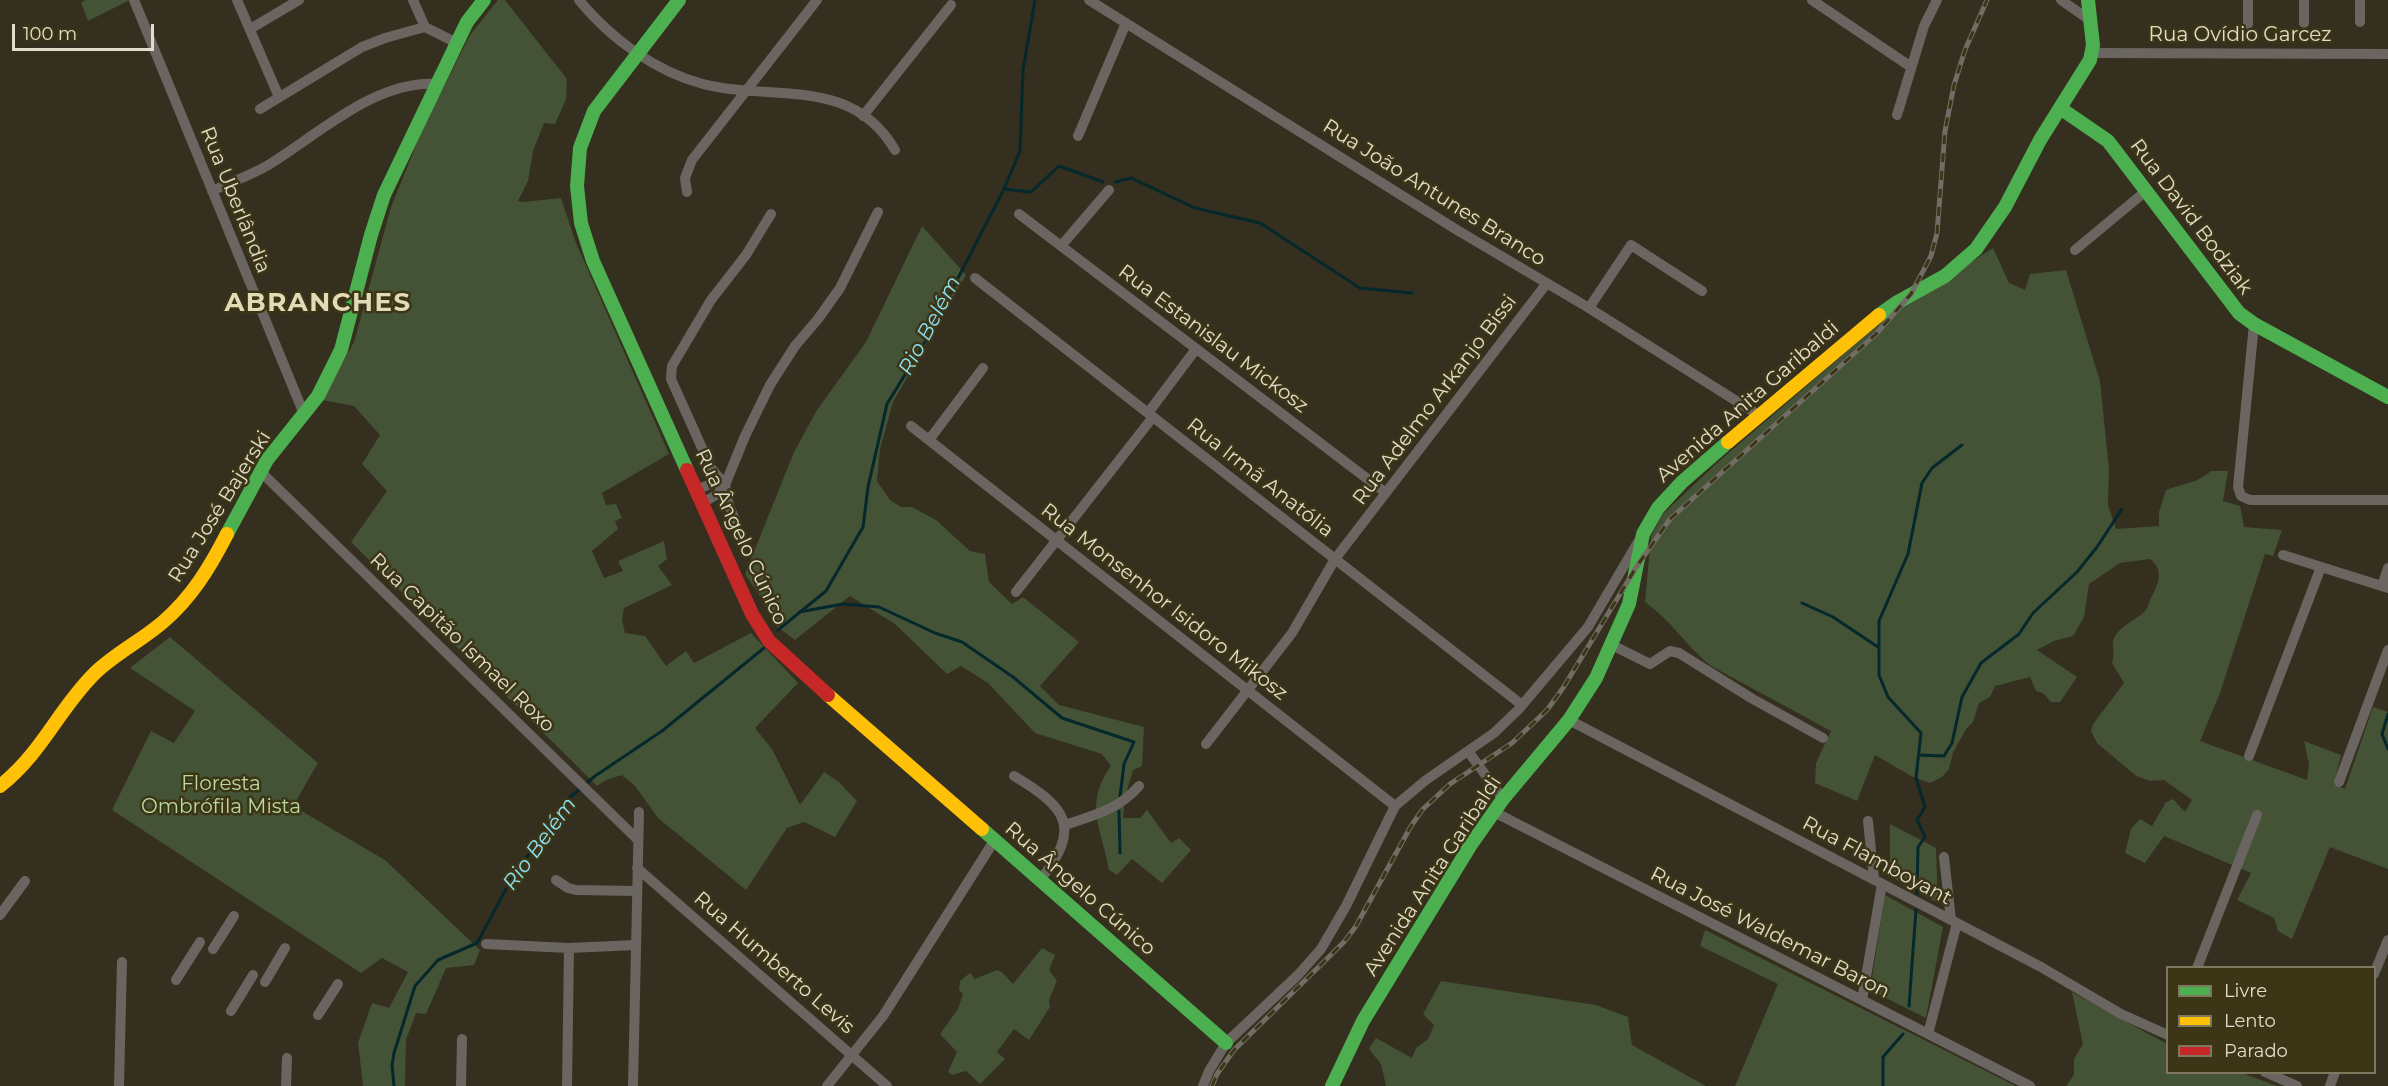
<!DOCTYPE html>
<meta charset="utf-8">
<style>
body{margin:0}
#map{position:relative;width:2388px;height:1086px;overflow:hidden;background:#342f1e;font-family:Montserrat,sans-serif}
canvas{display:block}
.legend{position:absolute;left:2166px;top:966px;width:210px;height:108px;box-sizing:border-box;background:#3c3516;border:2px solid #7e785e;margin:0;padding:8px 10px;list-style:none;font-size:18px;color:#e1ddcb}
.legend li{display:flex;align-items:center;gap:12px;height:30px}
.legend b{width:30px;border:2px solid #7e785e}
.scale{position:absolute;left:12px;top:24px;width:142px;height:27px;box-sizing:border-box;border:3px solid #e1ddcb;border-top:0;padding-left:8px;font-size:18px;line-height:21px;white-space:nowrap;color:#e1ddcb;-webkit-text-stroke:4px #3c3516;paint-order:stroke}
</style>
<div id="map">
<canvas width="2388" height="1086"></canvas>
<ul class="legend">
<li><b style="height:8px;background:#4caf50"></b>Livre</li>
<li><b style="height:8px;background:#ffc107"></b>Lento</li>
<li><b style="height:8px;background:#c62828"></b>Parado</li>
</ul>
<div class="scale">100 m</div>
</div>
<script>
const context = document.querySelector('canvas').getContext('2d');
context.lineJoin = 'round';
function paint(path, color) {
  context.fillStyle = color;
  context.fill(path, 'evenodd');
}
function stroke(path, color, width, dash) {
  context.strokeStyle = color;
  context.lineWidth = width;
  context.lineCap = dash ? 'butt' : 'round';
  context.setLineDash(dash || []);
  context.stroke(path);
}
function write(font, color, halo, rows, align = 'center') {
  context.font = font + ' Montserrat,sans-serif';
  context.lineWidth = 5;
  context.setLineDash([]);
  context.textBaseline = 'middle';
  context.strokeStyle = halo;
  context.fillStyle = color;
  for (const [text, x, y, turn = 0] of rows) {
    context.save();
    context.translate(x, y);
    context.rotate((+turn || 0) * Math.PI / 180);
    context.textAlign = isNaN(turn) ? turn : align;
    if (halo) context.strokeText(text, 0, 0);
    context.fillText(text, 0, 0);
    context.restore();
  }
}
const green = new Path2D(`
 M85,0H130L88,21L81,3Z
 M498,0H505L567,79L566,99L555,124L544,123L533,151L528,181L518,201L523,202L561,198L576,243L669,454L602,493L606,505L616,504L622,518L615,521L618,529L592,551L604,578L623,571L618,561L664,541L667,559L658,566L672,585L624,608L622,620L625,633L645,636L666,666L686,651L694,663L751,633L798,683L755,728L772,749L800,805L824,772L839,782L857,801L835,837L804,822L787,828L746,890L658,818L635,786L622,775L606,780L597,786L351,542L387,491L362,464L380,435L354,406L322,400L354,342L391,207L424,126L470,35Z
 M922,226L966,275L893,402L880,449L877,481L890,500L901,507H912L936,520L970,551L985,554L989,582L1012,604L1023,597L1079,642L1040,686L1059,705L1144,727L1142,766L1133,770L1125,797L1123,818H1140L1147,810L1171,843L1179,838L1191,850L1162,883L1132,859L1117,875L1109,870C1102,828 1083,805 1111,766L1102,754L1035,733L988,683L961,666L947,674L895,624L850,596L795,640L775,625L760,596L745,574L794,452L817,410L866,342Z
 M1993,248L2009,283L2025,290L2030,274L2066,270L2100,381L2109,469L2108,505L2116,529L2159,526V512L2166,490C2184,483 2196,484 2211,471H2228L2223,501L2240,506L2244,527L2282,530L2273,556L2265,554L2220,693L2200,741L2307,780L2309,764L2304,741L2341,755L2334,784L2345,789L2373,707L2388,712V869L2330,847L2292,939L2278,931L2274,918L2237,900L2251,873L2164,836L2145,863L2125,853L2131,829L2140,819L2152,826L2166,802L2173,799L2185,812L2192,800L2164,780L2150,781L2136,776L2097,743L2091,731L2093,724L2124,683L2112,663C2116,653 2110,645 2115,636C2121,626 2135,620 2144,612C2148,608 2149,601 2152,596C2159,582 2164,570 2150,559L2120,563L2089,584L2084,617L2073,636L2054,641L2037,650L2077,677L2060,702H2051L2043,693L2036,691L2030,677L1995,686L1990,697L1979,703L1973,722L1966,729L1953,753L1949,769L1942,777L1930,783L1911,776L1875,755L1857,801L1815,783L1816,763L1831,731L1711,666C1687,647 1671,620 1645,602L1651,536L1664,513L1717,463L1888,316Z
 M170,637L318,763L293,806L385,860L480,950L474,965L446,968L426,1014L416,1013L406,1040L405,1086H363L358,1043L372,1003L389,1008L408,972L382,958L361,973L112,810L151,731L174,743L195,711L130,668Z
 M1890,824L1936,848L1938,903L1890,876Z
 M1885,895L1943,927L1926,1018L1870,990Z
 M1705,930L2016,1086H1735L1778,984L1700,946Z
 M1042,948L1055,955L1049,970L1057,981L1049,1000L1050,1007L1029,1040L1014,1029L997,1052L1005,1059L980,1084L966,1071L952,1075L948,1072L957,1052L940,1034L958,1009L963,994L959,990L960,981L970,973L975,979L997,970L1002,972L1013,984Z
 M1441,981L1596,1005L1628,1017L1632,1045L1706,1086H1386L1381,1064L1369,1049L1376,1038L1412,1058L1416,1048L1428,1039L1434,1025L1423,1014Z
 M2072,992L2167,1044L2168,1072L2242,1073L2277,1086H2066L2074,1075V1059L2083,1044Z`);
const stream = new Path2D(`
 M1115,182L1131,178L1195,208L1260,223L1360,288L1412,293
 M1004,189L1031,192L1059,166L1103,182
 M1802,603L1833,617L1878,647
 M799,612L843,604L879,607L935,633L962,642L1013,677L1062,718L1134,742L1124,764L1120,797
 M778,630L826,591L863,527L868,487L887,404L925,342L1004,189L1020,151L1023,70L1035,0
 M2388,714L2382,734L2388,749
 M1919,755L1944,756L1952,743L1962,697L1981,663L2019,634L2033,613L2077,572L2097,547L2122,509
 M1119,811L1120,853
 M1917,894L1918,847L1925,837L1917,820L1925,807L1916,778L1921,733L1888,697L1879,675V621L1908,554L1922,483L1932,468L1962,445
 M1909,1006L1916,910
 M394,1086L392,1065L394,1053L415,986L438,960L477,943L512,878L568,799L595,776L662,731L764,648
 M1883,1086V1057L1903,1034`);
const street = new Path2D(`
 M134,0L304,414
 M237,0L279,97
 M413,0L425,27L457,43
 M579,0C610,38 656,72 703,84C772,102 851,75 895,150
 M1089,0L1457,230L1589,308L1760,416
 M1812,0L1911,67
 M2061,0L2091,21
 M2360,22V0
 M2304,23V0
 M2248,24V0
 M250,29L299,0
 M2093,53L2388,54
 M260,109L362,47L385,38L425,27
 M1897,115L1924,26L1937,0
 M863,116L951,5
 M1078,136L1126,23
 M212,191C231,182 252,175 270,164C320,133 376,80 437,84
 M687,192L685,178L692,160L817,0
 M1019,214L1386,493
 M1061,246L1109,190
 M2075,250L2146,191
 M975,278L1522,705
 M1589,308L1631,245L1702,291
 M2254,324L2238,487L2241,496L2250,500H2388
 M1148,413L1196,349
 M911,426L1395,806
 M929,440L983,368
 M260,471L638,840
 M696,490L713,483L725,485
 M702,503L718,494L725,485L745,436L770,385L795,346L818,319L840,288L878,212
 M737,524L729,506L725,485L711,468L671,379L672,366L711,300L746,255L771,214
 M2283,555L2388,588
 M2382,586L2388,568
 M1016,592L1153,417
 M1612,645L1650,664L1670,651L1679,653L1751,698L1823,738
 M1569,720L2041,967L2121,1014L2168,1035
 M1206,744L1292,633L1335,559L1547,283
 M1468,751L1503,799
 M2249,756L2321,567
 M1014,776C1066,807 1083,827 1040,880
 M2339,782L2388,650
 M1494,812L2030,1086
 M1868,821L1874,879
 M1065,825C1094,815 1118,810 1139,786
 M1944,857L1951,920
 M637,868L887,1086
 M556,880L568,888L576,890L637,891
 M0,915L25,881
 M486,944L569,948L636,945
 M213,949L234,916
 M2197,968L2257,815
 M2374,974L2388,940
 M176,980L200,942
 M265,982L285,948
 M1862,1000L1882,884
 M231,1011L253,975
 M318,1015L338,984
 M1928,1034L1957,923
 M2265,1072L2297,1086
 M119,1086L122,962
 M286,1086L287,1058
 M461,1086L462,1039
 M567,1086L569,948
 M633,1086L639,812
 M827,1086L883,1016L994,841
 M1203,1086L1209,1071L1226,1043L1298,975L1321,949L1346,906L1395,806L1426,780L1494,733L1518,710L1588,627L1638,542
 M2330,1086L2335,1072`);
const fast = new Path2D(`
 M679,0L594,111L580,148L577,186L581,223L593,261L687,470
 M2060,108L2108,141L2239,313L2254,324L2388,397
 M1879,315L1896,303L1945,276L1976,249L2005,207L2040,140L2090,60L2093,45L2088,0
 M227,534L267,460L318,396L341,350L371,235L384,195L467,22L484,0
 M982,829L1226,1043
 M1332,1086L1363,1021L1470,846L1503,799L1569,720L1596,678L1629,604L1643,534L1658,508L1682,482L1728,442`);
const slow = new Path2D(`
 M1728,442L1879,315
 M828,695L982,829
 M0,786C42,753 58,710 94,674C114,654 141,641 163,622C192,597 210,567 227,534`);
const jam = new Path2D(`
 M687,470L752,614L769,641L828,695`);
const rail = new Path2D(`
 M1212,1086L1217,1074L1234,1050L1344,942L1356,926L1411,826L1423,809L1450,784L1512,743L1547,710L1563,688L1637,566L1670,519L1876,334L1911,294L1931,256L1937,233L1945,131L1954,85L1965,50L1987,0`);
const streetNames = [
 ["Rua Ovídio Garcez",2240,35],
 ["Rua João Antunes Branco",1434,193,32],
 ["Rua Uberlândia",235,200,68],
 ["Rua David Bodziak",2191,217,53],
 ["Rua Estanislau Mickosz",1213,339,37],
 ["Rua Adelmo Arkanjo Bissi",1435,400,-53],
 ["Avenida Anita Garibaldi",1748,402,-41],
 ["Rua Irmã Anatólia",1260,478,38],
 ["Rua José Bajerski",220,507,-58],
 ["Rua Ângelo Cúnico",741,537,65],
 ["Rua Monsenhor Isidoro Mikosz",1164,602,38],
 ["Rua Capitão Ismael Roxo",462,643,44],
 ["Rua Flamboyant",1877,861,28],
 ["Avenida Anita Garibaldi",1433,876,-57],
 ["Rua Ângelo Cúnico",1080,889,41],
 ["Rua José Waldemar Baron",1770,933,27],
 ["Rua Humberto Levis",774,963,41]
];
const parkNames = [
 ["Floresta",221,784],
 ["Ombrófila Mista",221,807]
];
const waterNames = [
 ["Rio Belém",930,326,-62],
 ["Rio Belém",540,844,-54]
];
const districtNames = [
 ["ABRANCHES",318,303]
];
paint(green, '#445236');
stroke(stream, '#05282d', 3);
stroke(street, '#6a6560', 10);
stroke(fast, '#4caf50', 14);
stroke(slow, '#ffc107', 14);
stroke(jam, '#c62828', 14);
stroke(rail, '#716d65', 5);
stroke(rail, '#3c3516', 3, [9]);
write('20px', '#e1ddcb', '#3c3516', streetNames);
write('20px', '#b9d99e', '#3c3516', parkNames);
write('italic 21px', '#8ae0f2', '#3c3516', waterNames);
context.letterSpacing = '1.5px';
write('bold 26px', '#e2dbb7', '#3c3516', districtNames);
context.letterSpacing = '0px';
</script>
